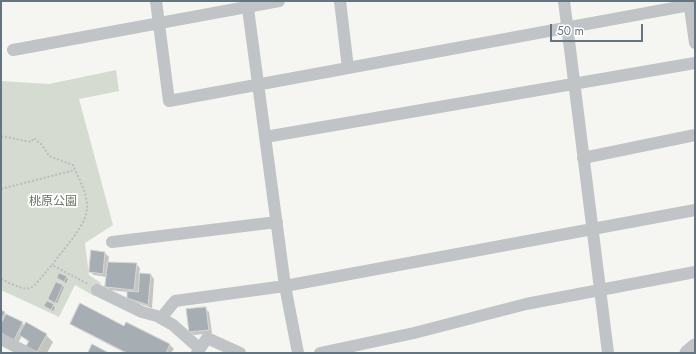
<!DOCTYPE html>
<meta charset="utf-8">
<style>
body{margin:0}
#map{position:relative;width:696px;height:354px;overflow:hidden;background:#f5f5f1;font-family:Jost,sans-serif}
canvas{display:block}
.frame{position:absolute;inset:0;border:2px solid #657481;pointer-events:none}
.scale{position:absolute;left:550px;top:24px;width:93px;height:18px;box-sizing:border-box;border:2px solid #657481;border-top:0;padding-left:5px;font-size:12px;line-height:14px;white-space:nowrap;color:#657481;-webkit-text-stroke:3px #fff;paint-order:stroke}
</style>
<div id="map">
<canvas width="696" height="354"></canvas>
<div class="frame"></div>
<div class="scale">50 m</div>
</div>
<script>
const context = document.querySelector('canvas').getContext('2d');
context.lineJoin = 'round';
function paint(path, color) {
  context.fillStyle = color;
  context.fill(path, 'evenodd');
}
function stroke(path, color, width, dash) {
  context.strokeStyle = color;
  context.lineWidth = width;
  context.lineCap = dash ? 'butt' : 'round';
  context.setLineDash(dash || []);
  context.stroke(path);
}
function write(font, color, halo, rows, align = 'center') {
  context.font = font + ' Jost,"Noto Sans JP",sans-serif';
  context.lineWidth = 4;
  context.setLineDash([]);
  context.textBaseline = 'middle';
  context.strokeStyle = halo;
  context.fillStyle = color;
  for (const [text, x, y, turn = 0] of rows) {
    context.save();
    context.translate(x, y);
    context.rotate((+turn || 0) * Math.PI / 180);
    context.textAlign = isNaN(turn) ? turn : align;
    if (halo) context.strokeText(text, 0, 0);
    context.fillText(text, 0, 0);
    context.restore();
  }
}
const green = new Path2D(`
 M116,70L119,91L79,99L113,225L85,243L89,275L101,283L94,296L75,285L59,317L1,290V81L49,84Z`);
const shadow = new Path2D(`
 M92,252L105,253L109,257L108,263L136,264L140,268L139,274L151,275L154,279L152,308L132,301L128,297V292L110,290L106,286L107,277L94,275L90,272Z
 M66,277L68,279L66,283L58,278Z
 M62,286L64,287L57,303L51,301Z
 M47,302L55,307L53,311L46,306Z
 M205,308L209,312L212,333L194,335L190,332Z
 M1,311L26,326L46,335L53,342L47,353H35L27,345L29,343L22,336L18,343L1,334Z
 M127,323L170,345L174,349L171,353H125L75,327L71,324L124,327Z`);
const building = new Path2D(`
 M91,250L105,252L103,274L89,272Z
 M108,262L137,263L134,290L105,287Z
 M59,273L67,276L64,282L57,278Z
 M140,273L151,274L148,305L127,298V291L138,292Z
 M56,282L63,285L55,303L48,299Z
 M47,301L54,304L51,310L44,306Z
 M80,303L124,326L126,322L170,344L166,353H127L70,324Z
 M206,307L209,330L189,332L186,309Z
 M1,310L5,312L1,321Z
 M6,314L23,322L14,340L1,333V324Z
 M26,322L47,334L37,352L26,346L29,341L19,335Z
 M92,344L109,353H88Z`);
const path = new Path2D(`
 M1,136L31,142L34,138L42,145L49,156L73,165C78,177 87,192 87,206C88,225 62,250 52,265L88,284
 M1,189L75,170
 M1,279C34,295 29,291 52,265`);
const minor = new Path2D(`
 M156,1L169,101L695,4
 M247,1L285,286L298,353
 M340,1L348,68
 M564,1L608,353
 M689,1L695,43
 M13,50L279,1
 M265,137L695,63
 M583,158L695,135
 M112,242L277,222
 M97,290L142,312L157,316L173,325L200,349
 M161,318L175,301L285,286L695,210
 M1,339L28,353
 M197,353L207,338L240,353
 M320,353L414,333L526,304L695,272`);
const tertiary = new Path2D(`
 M687,353L695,346`);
const parkNames = [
 ["桃原公園",53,202]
];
paint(green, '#d6dbd2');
paint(shadow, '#0003');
paint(building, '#a7aeb3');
stroke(building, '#d6d6d4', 1);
stroke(path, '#babcbe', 2, [2, 2]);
stroke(minor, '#c0c4c7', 12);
stroke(tertiary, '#c0c4c7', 15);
write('12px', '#677863', '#fff', parkNames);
</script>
